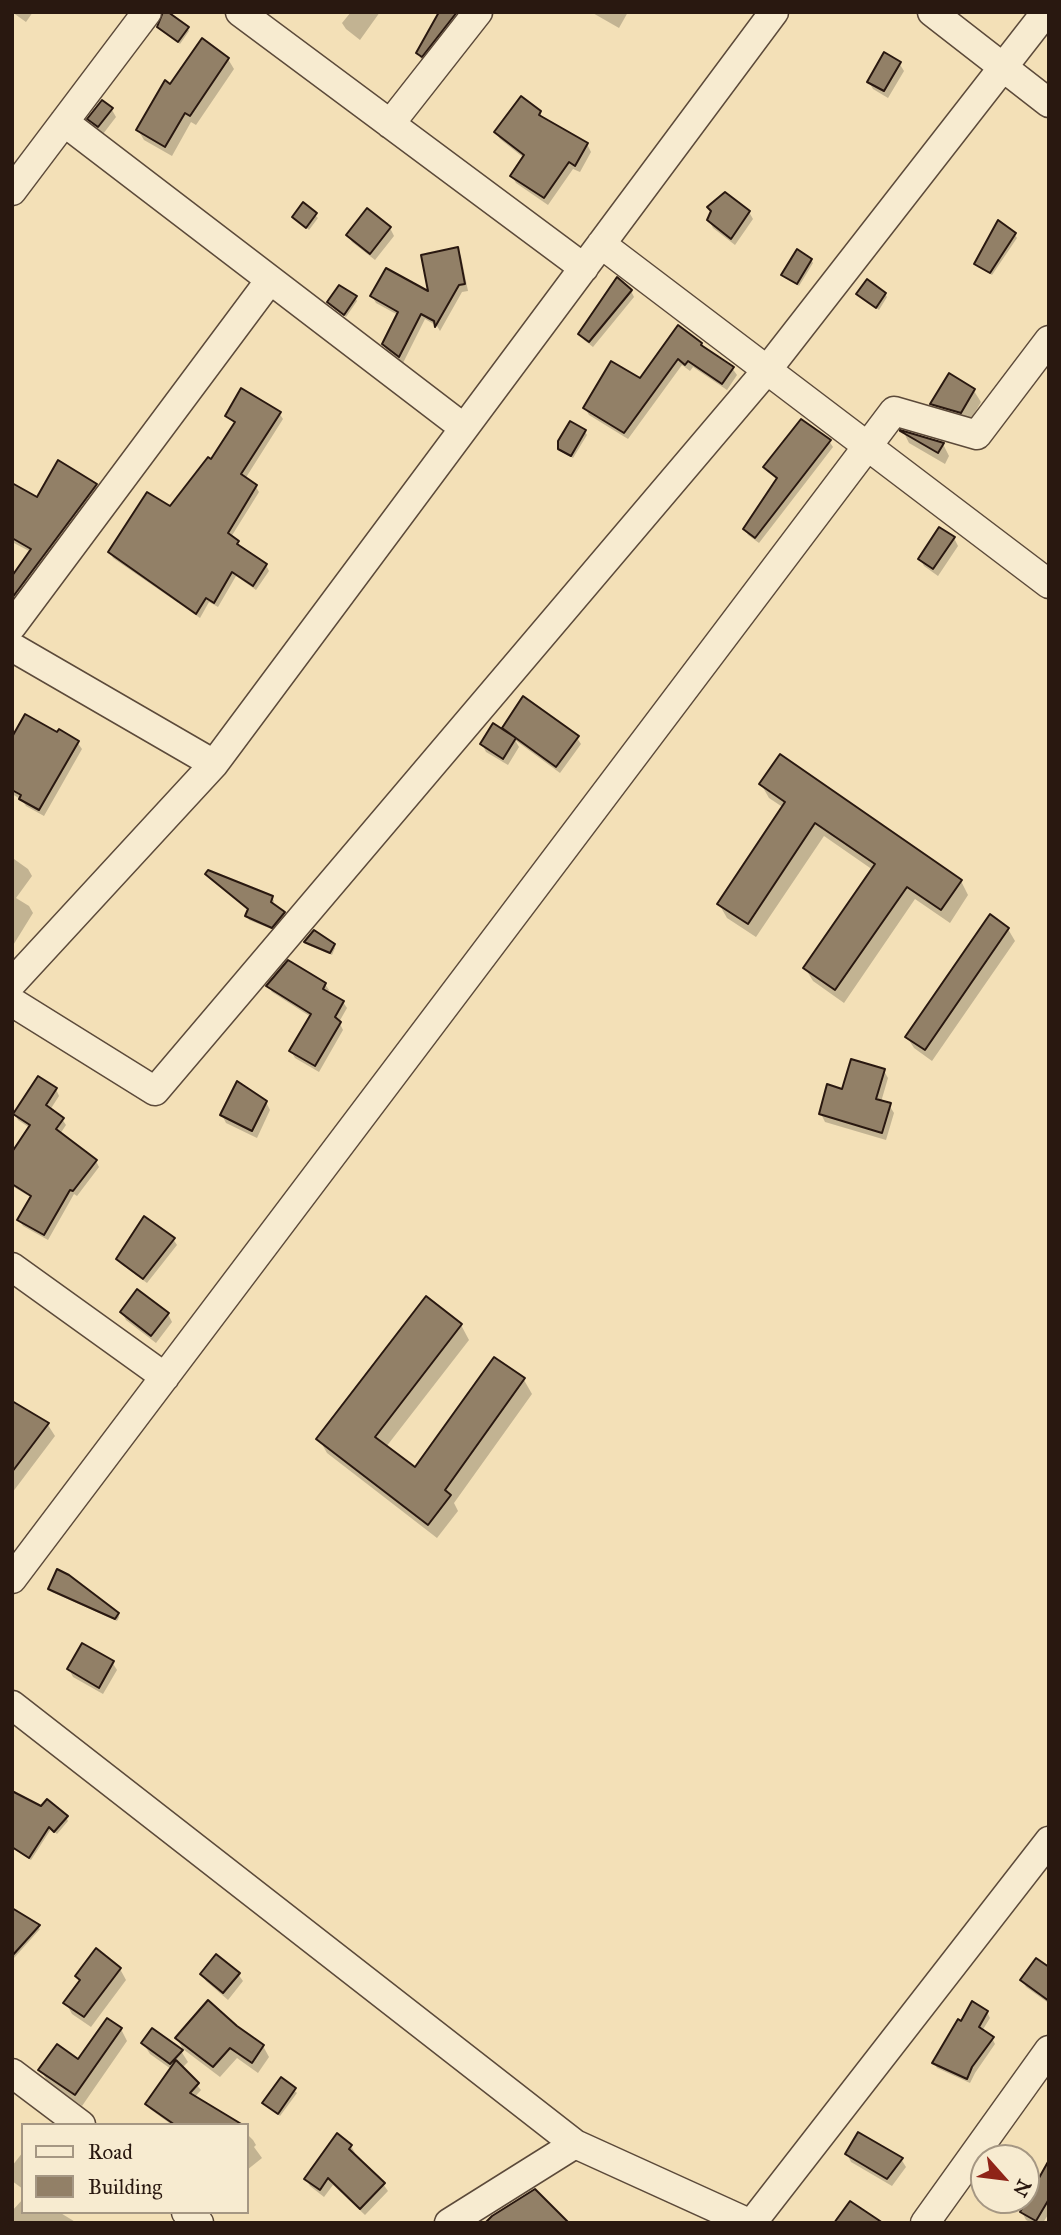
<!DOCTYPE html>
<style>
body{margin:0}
#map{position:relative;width:1061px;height:2235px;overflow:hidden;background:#f3e0b7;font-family:"IM FELL Great Primer",serif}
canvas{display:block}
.frame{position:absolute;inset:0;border:14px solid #291810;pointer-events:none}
.legend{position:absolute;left:21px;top:2123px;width:228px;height:91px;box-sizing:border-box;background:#f7ebd0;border:2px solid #a59783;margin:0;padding:9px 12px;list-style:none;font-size:21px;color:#291810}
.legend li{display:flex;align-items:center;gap:14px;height:35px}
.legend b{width:35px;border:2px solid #a59783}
.north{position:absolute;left:970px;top:2144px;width:70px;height:70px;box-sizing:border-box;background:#f7ebd0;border:2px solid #a59783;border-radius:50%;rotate:118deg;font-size:19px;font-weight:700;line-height:28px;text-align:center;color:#291810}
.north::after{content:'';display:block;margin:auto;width:24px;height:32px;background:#8f2418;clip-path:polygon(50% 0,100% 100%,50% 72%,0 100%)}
</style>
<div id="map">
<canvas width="1061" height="2235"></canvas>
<div class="frame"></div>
<ul class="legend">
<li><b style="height:9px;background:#f7ebd0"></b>Road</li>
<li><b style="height:19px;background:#928067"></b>Building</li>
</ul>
<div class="north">N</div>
</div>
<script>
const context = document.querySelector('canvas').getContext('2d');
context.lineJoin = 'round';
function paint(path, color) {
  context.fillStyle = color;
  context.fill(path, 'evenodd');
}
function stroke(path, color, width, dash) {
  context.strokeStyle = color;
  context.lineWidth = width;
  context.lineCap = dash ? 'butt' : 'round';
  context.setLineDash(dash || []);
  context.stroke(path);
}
const shadow = new Path2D(`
 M12,12H33L26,22Z
 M351,12H380L360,40L346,29L342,23Z
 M441,12H458L462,18L422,61L418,53Z
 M591,12H628L619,28Z
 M159,27L187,28L189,31L180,44Z
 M228,59L234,69L196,125L191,122L172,156L144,140L138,130L171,87Z
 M899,63L904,71L888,98L873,89L869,82Z
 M112,110L116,117L103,134L94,127L89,119Z
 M540,113L544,120L587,144L591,152L580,172L573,169L548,205L516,183L512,176L524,158L500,139L496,132Z
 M303,204L318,218L309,230L294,217Z
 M749,212L753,219L735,245L713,228L709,220Z
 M390,228L394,236L375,260L352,242L348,235Z
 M1015,235L1017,238L992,275L978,267L976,264Z
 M457,249L461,256L468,291L462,292L440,331L437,326L425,319L403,363L388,352L384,344L398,315L376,303L372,296L430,294Z
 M811,260L813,263L799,286L785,278L783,275Z
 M631,291L634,297L593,347L584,340L580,334Z
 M885,294L887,297L879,310L860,297Z
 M355,297L357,301L346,317L329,303Z
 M701,344L732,368L737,375L727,390L693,367L690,371L682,365L628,439L589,415L585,408L641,381Z
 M974,391L981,402L968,424L939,416L933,404Z
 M279,413L283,419L245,479L256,487L259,492L231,537L241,549L266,565L269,571L256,590L236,576L218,607L209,602L200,618L113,558L110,552L170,509L211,462L235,424L227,416Z
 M585,432L587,435L573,458L562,452L560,448Z
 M904,433L943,444L949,456L945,464L909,443Z
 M829,441L833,447L759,543L748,535L745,529L778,481L765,467Z
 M96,485L100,491L12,606V579L31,552L12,542V492L38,499Z
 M954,538L958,546L938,576L924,566L920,559Z
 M504,728L577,738L581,744L560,773L515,740L519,747L508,765L486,752L482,744L508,736Z
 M58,735L77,742L82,749L44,816L26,806L22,800L12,794V740Z
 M761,784L961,881L968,895L950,923L915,899L844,1003L813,981L805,968L873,870L824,836L756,937L727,918L719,904L784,808L769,798Z
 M14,859L28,869L32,876L16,898L29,906L33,913L12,947V862Z
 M207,874L272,898L274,901L272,905L286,916L274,930L249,920L247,916L249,910Z
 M1008,929L1015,941L932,1061L914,1048L907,1037Z
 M306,942L333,945L335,948L332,955L308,945Z
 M325,984L329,990L327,993L343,1002L347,1008L339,1022L343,1030L319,1072L295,1058L291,1051L311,1017L272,992L268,986Z
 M884,1071L888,1078L881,1102L889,1105L894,1113L886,1140L825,1122L821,1114L843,1091Z
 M56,1089L59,1096L50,1110L62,1119L66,1125L60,1134L96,1161L99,1167L77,1196L74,1194L48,1240L23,1226L19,1220L32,1198L12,1186V1155L30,1128L18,1120L15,1114Z
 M266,1102L270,1110L257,1138L226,1123L222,1115Z
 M173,1239L177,1245L147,1283L121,1264L118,1259Z
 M122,1312L168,1314L172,1322L156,1343L126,1320Z
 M461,1325L469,1340L386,1447L415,1470L524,1380L532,1394L454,1503L458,1511L437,1538L327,1453L319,1439Z
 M24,1410L48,1425L55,1436L12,1493V1426Z
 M50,1589L118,1614L119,1617L117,1621L52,1592Z
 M112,1662L117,1670L103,1694L73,1677L69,1669Z
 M66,1817L68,1821L57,1834L51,1829L31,1860L12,1848V1836Z
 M12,1910L40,1929L14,1958L12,1957Z
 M120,1969L126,1980L91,2027L72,2014L66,2003L80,1982L77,1976Z
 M202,1974H238L243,1981L228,2000L206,1981Z
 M1022,1980L1049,2000L1047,2002L1026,1987Z
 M987,2012L990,2018L982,2031L992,2038L995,2044L975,2073L970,2083L937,2068L934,2063L962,2023Z
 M236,2028L263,2046L269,2057L258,2073L237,2058L220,2077L183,2049L177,2039Z
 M121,2029L127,2041L82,2106L47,2081L41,2070L78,2061Z
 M143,2043L181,2051L188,2062L182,2068L201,2090L194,2098L238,2125H172L150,2109L147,2104L171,2069L150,2054Z
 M282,2080L297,2093L280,2116L264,2103Z
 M247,2134L253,2140L256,2145L254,2147L262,2158L247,2170Z
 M351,2146L355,2153L354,2156L383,2184L388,2191L365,2215L333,2185L324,2197L310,2186L306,2179Z
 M23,2152V2189L12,2181V2166Z
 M847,2154L901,2159L906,2167L892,2186L851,2162Z
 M23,2199V2212H59L77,2223H12V2211Z
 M1047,2201L1049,2213L1043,2223H1032L1026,2220L1022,2212Z`);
const building = new Path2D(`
 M163,12H168L189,27L178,42L157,27Z
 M439,12H457L422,57L416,53Z
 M202,38L229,58L190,116L185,113L165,147L136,130L165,80L170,84Z
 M884,52L901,62L884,91L867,82Z
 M521,96L541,111L539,115L588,143L575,166L569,162L544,198L510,176L524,155L494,132Z
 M102,100L113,108L98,127L87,119Z
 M725,192L750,211L731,239L707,220L711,211L707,207Z
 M303,202L317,213L306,228L292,217Z
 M367,208L391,227L370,254L346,235Z
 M998,220L1016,233L990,273L974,264Z
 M458,247L465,284L459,285L435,327L434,321L421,314L399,357L382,344L398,312L370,296L386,268L428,291L421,255Z
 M797,249L812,259L797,284L781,275Z
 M617,277L632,290L589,342L578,334Z
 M867,279L886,293L876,308L856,294Z
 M339,285L357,296L344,315L327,302Z
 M678,325L702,343L701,345L734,367L722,384L688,361L685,365L678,359L624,433L583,408L611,361L640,378Z
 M949,373L975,389L961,413L930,404Z
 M241,388L281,412L241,474L257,485L228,533L239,541L237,544L267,564L253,586L232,572L214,603L206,598L196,614L108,552L147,492L170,506L208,457L211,459L235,422L225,416Z
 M801,419L831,440L755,538L743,529L777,478L763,467Z
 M570,421L586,430L571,456L558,449V441Z
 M900,431V430L944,443L938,453Z
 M58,460L97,484L12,598V576L31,549L12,538V483L37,497Z
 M939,527L955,537L933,569L918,559Z
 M523,696L579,736L556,767L502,728Z
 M25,714L57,732L59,729L79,741L39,810L19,799L21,795L12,790V737Z
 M493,723L516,738L503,759L480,744Z
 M780,754L962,880L941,910L907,887L835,990L803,968L875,864L815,823L748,924L717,904L785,802L759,784Z
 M208,870L273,896L271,902L285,912L272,928L245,916L248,909L205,874Z
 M990,914L1009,928L925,1050L905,1037Z
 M314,930L335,944L330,953L304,942Z
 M288,960L326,983L323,989L344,1001L335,1017L341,1022L315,1066L289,1051L311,1014L266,986Z
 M851,1059L885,1069L876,1099L891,1103L882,1133L819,1114L827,1084L842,1089Z
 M38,1076L57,1088L46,1105L64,1118L56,1129L97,1160L73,1191L70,1190L44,1235L17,1220L31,1196L12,1184V1152L30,1125L13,1114Z
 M237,1081L267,1101L252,1131L220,1115Z
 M144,1216L175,1238L143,1279L116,1259Z
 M137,1289L169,1313L151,1336L120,1312Z
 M426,1296L462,1324L375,1437L415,1467L494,1357L525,1378L445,1490L451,1495L428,1525L316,1439Z
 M12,1401L49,1423L12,1472Z
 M57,1569L69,1575L119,1613L115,1619L48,1589Z
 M82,1643L114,1661L99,1688L67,1669Z
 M12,1791L41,1806L47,1799L68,1816L54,1832L49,1827L29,1858L12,1847Z
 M12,1908L40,1925L12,1956Z
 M96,1948L121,1968L84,2017L63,2003L80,1980L75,1976Z
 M216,1954L240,1973L223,1993L200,1974Z
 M1036,1958L1049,1967V2001L1020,1980Z
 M208,2000L237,2026L264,2045L252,2063L230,2048L213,2067L175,2038Z
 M972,2001L988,2011L979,2027L994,2037L972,2067L967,2079L932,2063L958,2019L961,2021Z
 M107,2018L122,2028L75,2095L38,2070L57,2044L78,2059Z
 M152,2028L183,2050L170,2064L141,2043Z
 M176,2060L199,2083L190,2093L243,2125H175L145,2104Z
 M281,2077L296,2088L278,2114L262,2103Z
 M858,2132L903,2158L887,2179L845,2154Z
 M337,2133L352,2145L349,2149L385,2183L360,2209L328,2178L320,2190L304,2179Z
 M1049,2160V2199L1036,2221L1020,2212Z
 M535,2189L569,2223H485L492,2216Z
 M850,2201L883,2223H834Z`);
const minor = new Path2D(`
 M240,12L584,268
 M932,12L1049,103
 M64,122L464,428
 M390,124L478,12
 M12,191L147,12
 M601,244L1049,584
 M12,626L270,280
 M12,647L214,764
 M12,983L214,764L774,12
 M12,1002L155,1091L767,370L1046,12
 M12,1267L165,1377
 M12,1579L894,411L977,435L1049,340
 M12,1705L575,2144L749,2223
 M12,2073L81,2125
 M186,2212L199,2223
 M449,2223L575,2144
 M752,2223L1049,1841
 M925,2223L1049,2050`);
paint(shadow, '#0003');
paint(building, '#928067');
stroke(building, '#291810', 2);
stroke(minor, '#5c4a3a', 31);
stroke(minor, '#f7ebd0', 28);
</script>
